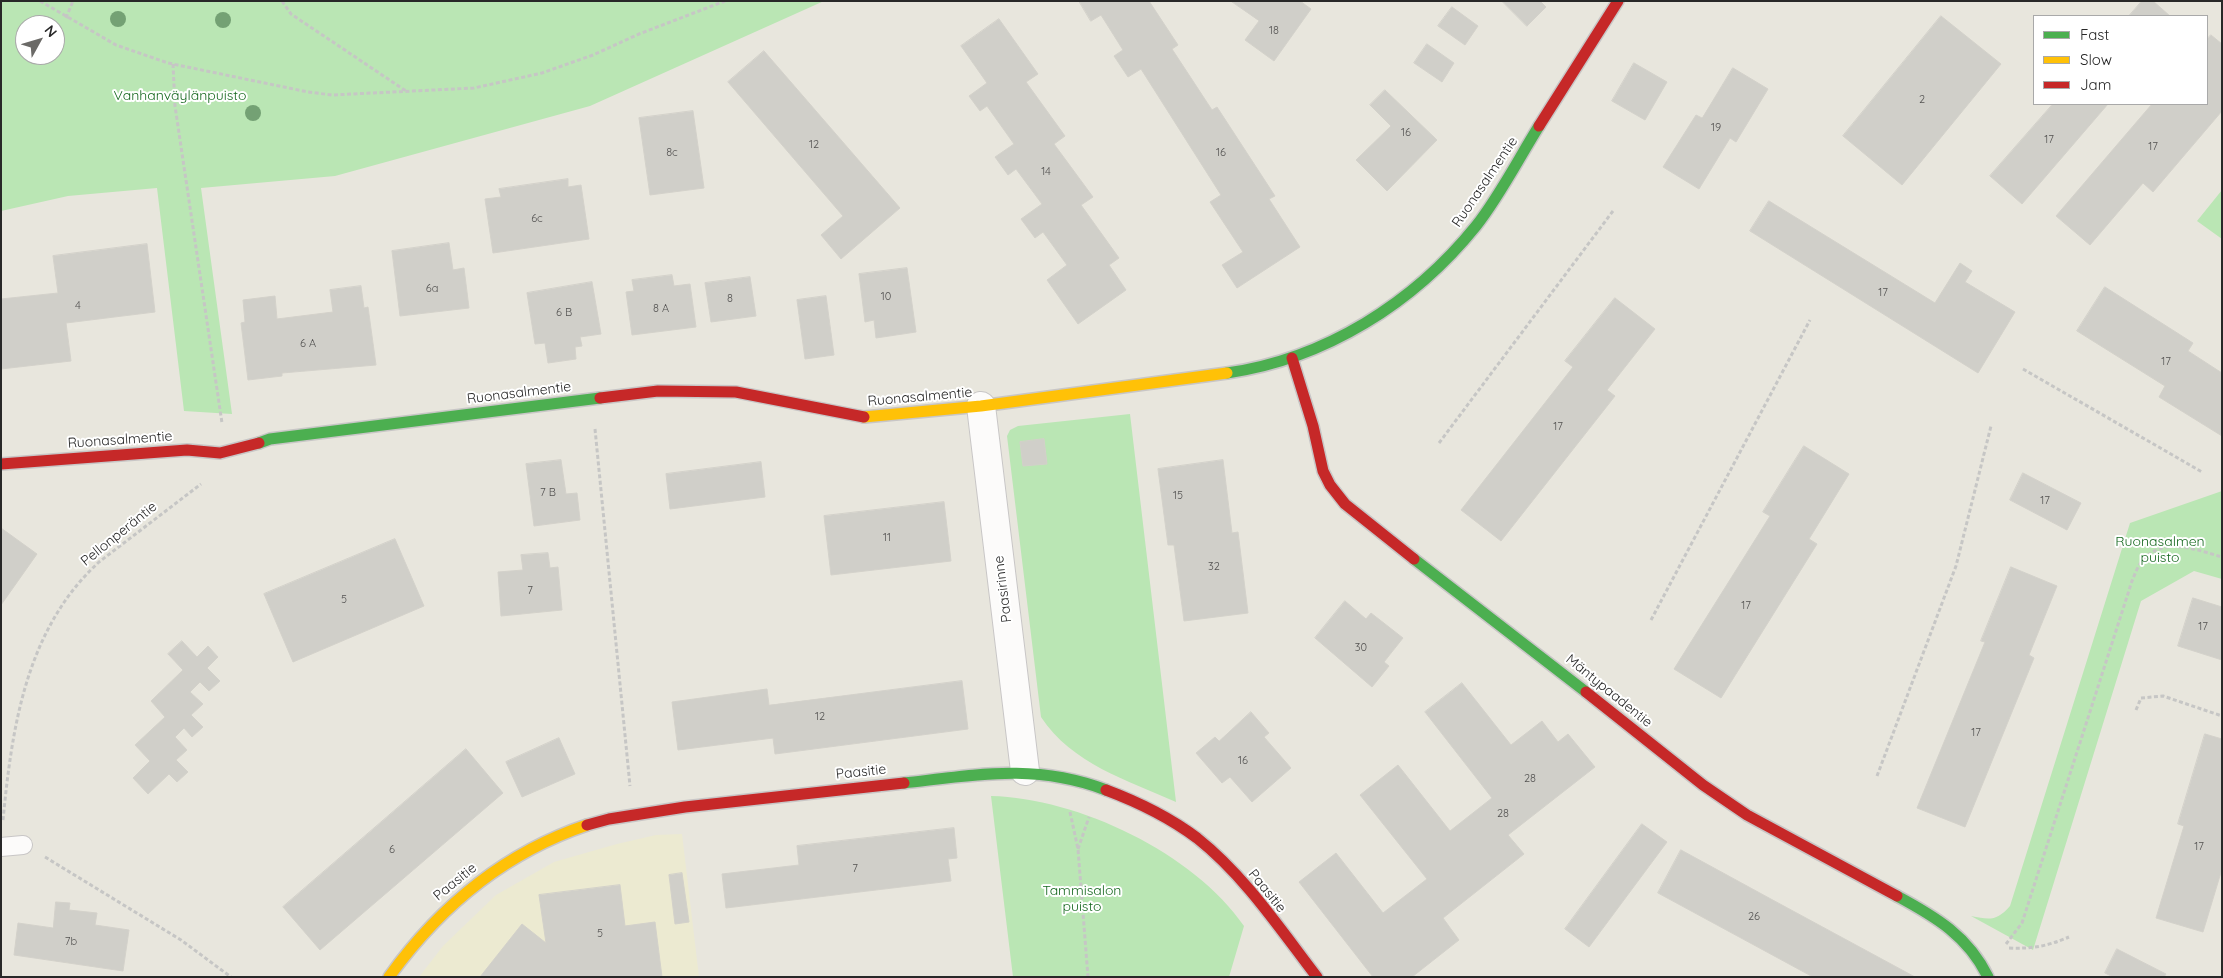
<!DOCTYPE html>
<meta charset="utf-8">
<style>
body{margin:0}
#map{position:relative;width:2223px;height:978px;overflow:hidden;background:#e8e6dd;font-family:Quicksand,sans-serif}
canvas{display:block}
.frame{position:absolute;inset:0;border:2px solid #282828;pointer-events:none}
.legend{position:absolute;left:2033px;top:15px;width:175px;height:90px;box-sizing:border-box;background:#fff;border:1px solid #a9a9a9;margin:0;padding:6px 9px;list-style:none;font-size:15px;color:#282828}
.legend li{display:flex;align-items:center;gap:10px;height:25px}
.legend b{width:25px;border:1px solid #a9a9a9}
.north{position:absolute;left:15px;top:15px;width:50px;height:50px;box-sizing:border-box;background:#fff;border:1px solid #a9a9a9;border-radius:50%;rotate:51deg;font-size:14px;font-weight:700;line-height:20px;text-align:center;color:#282828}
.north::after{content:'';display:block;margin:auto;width:18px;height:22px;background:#6b6a67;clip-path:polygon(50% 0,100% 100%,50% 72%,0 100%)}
</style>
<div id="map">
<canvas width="2223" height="978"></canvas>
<div class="frame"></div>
<ul class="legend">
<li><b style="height:6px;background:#4caf50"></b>Fast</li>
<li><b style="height:6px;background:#ffc107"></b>Slow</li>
<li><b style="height:6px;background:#c62828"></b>Jam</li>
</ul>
<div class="north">N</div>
</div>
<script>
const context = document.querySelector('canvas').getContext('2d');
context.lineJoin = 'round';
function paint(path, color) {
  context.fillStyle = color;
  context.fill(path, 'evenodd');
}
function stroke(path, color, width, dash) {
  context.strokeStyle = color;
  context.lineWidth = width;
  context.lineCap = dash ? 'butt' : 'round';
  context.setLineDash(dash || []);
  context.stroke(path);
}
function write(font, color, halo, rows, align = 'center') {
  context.font = font + ' Quicksand,sans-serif';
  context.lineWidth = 4;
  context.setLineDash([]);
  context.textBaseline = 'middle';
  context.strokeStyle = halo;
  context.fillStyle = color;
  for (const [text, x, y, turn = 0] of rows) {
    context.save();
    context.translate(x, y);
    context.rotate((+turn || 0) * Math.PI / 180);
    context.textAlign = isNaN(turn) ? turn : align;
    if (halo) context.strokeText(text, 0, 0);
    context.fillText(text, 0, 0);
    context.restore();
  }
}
const education = new Path2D(`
 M682,834L699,977H419L443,946L496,895L554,862L617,844L656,835Z`);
const green = new Path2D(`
 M1,1H824L590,106L335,176L201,188L232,414L184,411L157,188L68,196L1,211ZM25,25H55V55H25Z
 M2222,190V239L2197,221Z
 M1130,414L1176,802C1127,780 1072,764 1041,717L1007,436L1010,430L1018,426Z
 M2222,491V579L2194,571L2141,601L2033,950L1971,916C1990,920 1997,921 2010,906L2130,523Z
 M991,796C1078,798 1194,853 1244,926L1229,977H1013Z`);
const building = new Path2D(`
 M1079,1H1149L1178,45L1172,49L1212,110L1217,107L1275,196L1269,199L1300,247L1237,288L1222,265L1243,252L1210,202L1221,195L1141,69L1128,77L1114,56L1123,50L1101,15L1091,21Z
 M1231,1H1300L1311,9L1274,61L1245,40L1259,21Z
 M1502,1H1540L1546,7L1527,26Z
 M2142,1H2153L2170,16H2129Z
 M1452,7L1478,26L1465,45L1438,26Z
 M1941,16L2001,64L1902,185L1843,136Z
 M999,19L1038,74L1026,82L1065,136L1054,144L1093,197L1081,205L1119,258L1109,265L1126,290L1078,324L1047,280L1067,265L1043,232L1035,238L1021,219L1042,204L1016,169L1008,175L995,157L1014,144L987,106L980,111L969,96L987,83L961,46Z
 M2211,35L2222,44V111L2153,192L2143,183L2090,245L2056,216L2152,104H2207V39Z
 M1427,44L1454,63L1442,82L1414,63Z
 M764,51L900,208L841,259L821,235L843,216L728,82Z
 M1634,63L1667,82L1645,120L1612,101Z
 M1733,68L1768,89L1736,142L1730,138L1699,189L1663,167L1696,115L1702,118Z
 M1385,90L1437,140L1387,191L1356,160L1391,126L1370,105Z
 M2053,104H2108L2022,204L1990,176Z
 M693,111L704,188L650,195L639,118Z
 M568,179V187L581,185L589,239L493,253L485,199L501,197L499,189Z
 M1769,201L1935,303L1960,263L1972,271L1965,282L2015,312L1978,373L1750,231Z
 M449,243L453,270L464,268L469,308L400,316L392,251Z
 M147,244L155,312L66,323L71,361L1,369V299L58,293L53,256Z
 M907,268L916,332L876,338L874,320L865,322L859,274Z
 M672,275L674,286L690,284L696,327L632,335L626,292L634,291L632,280Z
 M750,277L756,316L711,322L705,283Z
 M592,282L601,334L580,337L582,346L575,347L576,359L548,363L545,343L535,344L527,293Z
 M361,286L364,308L368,307L376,365L282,373V376L248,380L241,323L245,322L243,300L275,296L277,319L333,312L330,290Z
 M2105,287L2193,343L2188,351L2222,373V436L2159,397L2165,386L2077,331Z
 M826,296L834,355L805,359L797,300Z
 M1615,298L1655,329L1607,390L1615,396L1501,541L1461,510L1573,367L1565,361Z
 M1044,439L1047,464L1023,466L1020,442Z
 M1804,446L1849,474L1809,539L1817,544L1721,698L1674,669L1770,516L1763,512Z
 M561,460L566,494L577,493L580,520L534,526L526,464Z
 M1223,460L1232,533L1238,532L1248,613L1184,621L1174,545H1168L1158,469Z
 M761,462L765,497L670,509L666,474Z
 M2023,473L2081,503L2067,530L2010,500Z
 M944,502L951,561L831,575L824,516Z
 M1,528L37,554L1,605Z
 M395,539L424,606L293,662L264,594Z
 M548,553L550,568L558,567L562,610L501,616L498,572L523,570L521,555Z
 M2011,567L2057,586L2029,655L2034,658L1965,827L1917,808L1985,642L1981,641Z
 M2193,598L2222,607V660L2178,646Z
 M1345,601L1366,619L1371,613L1403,638L1384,662L1389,666L1372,687L1315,638Z
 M182,641L197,657L208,646L218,657L207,668L220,681L209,691L200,682L190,692L203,704L191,715L203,727L192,737L184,728L175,737L187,750L176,760L188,772L177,782L169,774L148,794L133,778L150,761L135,745L165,717L151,701L183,670L168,654Z
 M962,681L968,729L775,754L773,738L678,750L672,702L767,689L769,705Z
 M1462,683L1511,745L1542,721L1558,742L1568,734L1595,767L1508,835L1524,854L1443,918L1459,940L1412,977H1373L1299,882L1336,853L1383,913L1427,879L1360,795L1398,765L1450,831L1492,798L1425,712Z
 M1251,712L1269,733L1264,737L1291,768L1252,802L1230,777L1222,783L1196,753L1215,737L1219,741Z
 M2205,734L2222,739V869L2203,932L2156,918L2184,826L2178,824Z
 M559,738L575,774L522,797L506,762Z
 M466,749L503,793L320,950L283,907Z
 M1642,824L1667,842L1589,947L1565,929Z
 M954,828L957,858L948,859L951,881L726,908L722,874L799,865L797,846Z
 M1681,850L1769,898L1915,977H1813L1658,893Z
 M682,873L689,922L675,924L669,875Z
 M620,885L625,926L655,922L662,977H480L522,924L546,943L539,895Z
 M56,902L70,903L69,910L97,913L95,925L129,930L123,971L14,955L18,923L53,928Z
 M2117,949L2166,974L2164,977H2113L2105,973Z`);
const path = new Path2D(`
 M40,1L116,45L168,63L308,92L332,95L474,88L542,73L593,55L639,34L725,1
 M282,1L291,14L406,91
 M66,18L73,1
 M173,64L175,106L222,423
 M2023,369L2202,472
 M595,429L630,786
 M1439,443L1613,211
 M1651,620L1810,320
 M2136,710L2141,698L2163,696L2222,716
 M1877,776L1956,566L1991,426
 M1070,812L1078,849L1088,977
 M3,820C12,727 26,629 99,562L201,484
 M1078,849L1089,817
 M45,857L181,940L231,977
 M2006,944L2022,923L2132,581C2135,574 2138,565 2143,560C2164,536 2197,550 2222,557
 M2009,948C2032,949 2048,946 2069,937`);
const lane = new Path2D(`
 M1,847L23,845`);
const street = new Path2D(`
 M981,406L1025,771`);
const fast = new Path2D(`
 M1227,373C1325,359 1414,303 1476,226C1499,197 1519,158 1539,126
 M259,443L270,439L600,398
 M1414,559L1586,692
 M904,783C975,775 1035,763 1106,790
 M1897,896C1936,917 1968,936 1988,977`);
const slow = new Path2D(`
 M864,417L981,406L1227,373
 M389,977C440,906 504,853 587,825`);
const jam = new Path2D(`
 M1539,126L1618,1
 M1292,358L1313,426L1323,471L1330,485L1345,504L1414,559
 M600,398L658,391L736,392L864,417
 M1,464L187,450L220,453L259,443
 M1586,692L1703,785L1747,815L1897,896
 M1106,790C1138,802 1169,817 1197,838C1245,876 1280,929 1317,977
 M587,825L609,819L685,807L904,783`);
const trees = [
 [118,19],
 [223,20],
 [253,113]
];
const numberNames = [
 ["18",1274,31],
 ["2",1922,100],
 ["19",1716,128],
 ["16",1406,133],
 ["17",2049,140],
 ["12",814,145],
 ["17",2153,147],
 ["8c",672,153],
 ["16",1221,153],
 ["14",1046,172],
 ["6c",537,219],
 ["6a",432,289],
 ["17",1883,293],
 ["10",886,297],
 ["8",730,299],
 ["4",78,306],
 ["8 A",661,309],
 ["6 B",564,313],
 ["6 A",308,344],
 ["17",2166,362],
 ["17",1558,427],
 ["7 B",548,493],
 ["15",1178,496],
 ["17",2045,501],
 ["11",887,538],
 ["32",1214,567],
 ["7",530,591],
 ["5",344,600],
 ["17",1746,606],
 ["17",2203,627],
 ["30",1361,648],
 ["12",820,717],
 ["17",1976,733],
 ["16",1243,761],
 ["28",1530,779],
 ["28",1503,814],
 ["17",2199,847],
 ["6",392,850],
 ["7",855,869],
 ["26",1754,917],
 ["5",600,934],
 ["7b",71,942]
];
const parkNames = [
 ["Vanhanväylänpuisto",180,96],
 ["Ruonasalmen",2160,542],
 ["puisto",2160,558],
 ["Tammisalon",1082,891],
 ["puisto",1082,907]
];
const streetNames = [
 ["Ruonasalmentie",1485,182,-56],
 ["Ruonasalmentie",519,393,-7],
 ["Ruonasalmentie",920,397,-5],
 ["Ruonasalmentie",120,440,-4],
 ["Pellonperäntie",119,534,-39],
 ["Paasirinne",1003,589,-97],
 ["Mäntypaadentie",1609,691,39],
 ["Paasitie",861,772,-6],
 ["Paasitie",455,882,-39],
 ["Paasitie",1267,891,51]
];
paint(education, '#ecead1');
paint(green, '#bae6b4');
paint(building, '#d0cfc9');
stroke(building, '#d3d1ca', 1);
stroke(lane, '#c8c6c6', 20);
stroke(street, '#c8c6c6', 30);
stroke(fast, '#c8c6c6', 14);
stroke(slow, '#c8c6c6', 14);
stroke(jam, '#c8c6c6', 14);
stroke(path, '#c6c6c5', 3, [4, 2.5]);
stroke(lane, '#fcfbfa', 18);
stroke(street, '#fcfbfa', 28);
stroke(fast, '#4caf50', 11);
stroke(slow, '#ffc107', 11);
stroke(jam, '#c62828', 11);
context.fillStyle = '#74a174';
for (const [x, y] of trees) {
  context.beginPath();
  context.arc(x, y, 8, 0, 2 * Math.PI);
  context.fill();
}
write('11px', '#535251', null, numberNames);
write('14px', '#16681f', '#fff', parkNames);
write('14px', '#282828', '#fff', streetNames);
</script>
